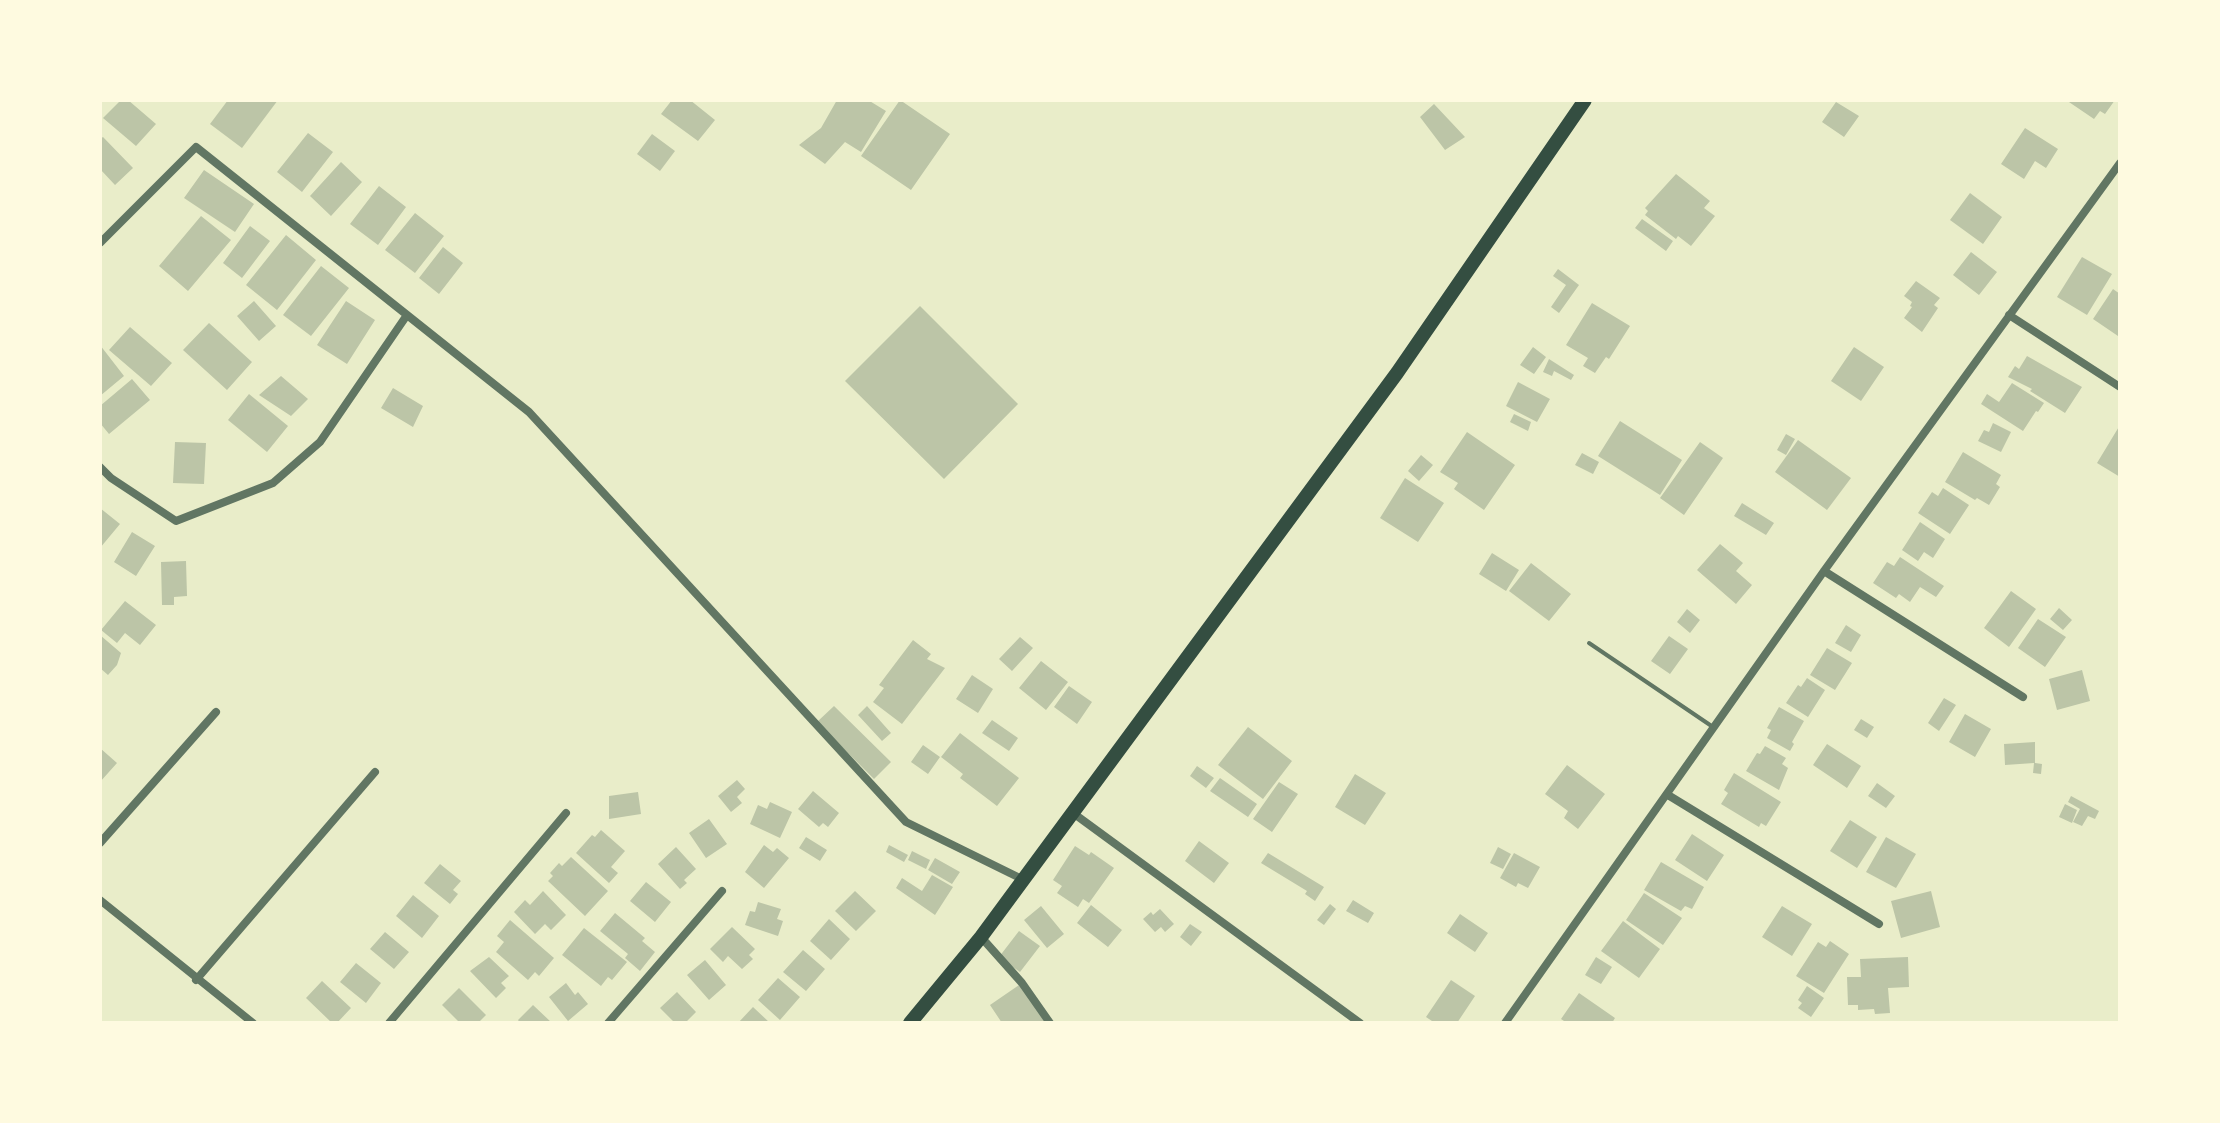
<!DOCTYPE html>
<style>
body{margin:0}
#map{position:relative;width:2220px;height:1123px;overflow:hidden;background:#e9edc9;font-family:Mulish,sans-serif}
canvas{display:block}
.frame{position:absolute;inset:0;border:102px solid #fefae0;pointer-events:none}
</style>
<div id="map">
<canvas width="2220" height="1123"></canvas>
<div class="frame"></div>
</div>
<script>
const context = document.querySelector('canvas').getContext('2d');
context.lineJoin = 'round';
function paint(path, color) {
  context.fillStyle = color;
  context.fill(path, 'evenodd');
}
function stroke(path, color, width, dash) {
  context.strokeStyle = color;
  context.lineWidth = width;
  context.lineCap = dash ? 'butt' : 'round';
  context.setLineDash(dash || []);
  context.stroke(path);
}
const building = new Path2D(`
 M121,100H128L156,124L136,146L103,118Z
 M228,100H278L242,148L210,124Z
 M672,100H690L715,120L698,141L661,114Z
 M837,100H868L886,111L861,152L845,142L825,164L799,145L821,128Z
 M900,100L950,134L911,190L861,156Z
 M2066,100H2115L2105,114L2100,111L2094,119Z
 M1836,102L1859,116L1844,137L1822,122Z
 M1434,104L1465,137L1445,150L1420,117Z
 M2025,128L2058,149L2046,168L2035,161L2024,179L2001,164Z
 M308,133L333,152L302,192L277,172Z
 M652,134L675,151L660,171L637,154Z
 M103,137L133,168L115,185L100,169V139Z
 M341,162L362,182L331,216L310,196Z
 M204,170L254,204L235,232L184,198Z
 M1676,174L1710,201L1704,208L1715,216L1691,246L1678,236L1676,239L1645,215L1648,211L1645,208Z
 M379,186L406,207L378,245L350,224Z
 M1970,193L2002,217L1983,244L1950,220Z
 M415,213L444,236L415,273L385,250Z
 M201,216L231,240L188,291L159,266Z
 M1642,219L1673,241L1666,251L1635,228Z
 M250,226L270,241L242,278L223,263Z
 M286,235L316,260L277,310L246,285Z
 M443,247L463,263L439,294L419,278Z
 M1971,252L1997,272L1979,295L1953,275Z
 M2082,257L2112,274L2087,315L2057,297Z
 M321,266L349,288L311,336L283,315Z
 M1558,269L1579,285L1559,313L1551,307L1566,285L1553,276Z
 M1916,281L1940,298L1934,305L1938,308L1922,332L1904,318L1912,307L1910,306L1912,302L1904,296Z
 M2113,289L2120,294L2118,336L2093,319Z
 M254,301L276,326L259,341L237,316Z
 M346,301L375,320L347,364L317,345Z
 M1592,303L1630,326L1609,359L1606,357L1595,373L1583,366L1588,358L1566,345Z
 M920,306L1018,404L944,479L845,381Z
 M209,323L252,362L227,390L183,350Z
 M130,327L172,363L151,386L109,350Z
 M100,345L124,376L100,396Z
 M1533,347L1546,357L1534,374L1520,365Z
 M1854,347L1884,367L1861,401L1831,381Z
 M2027,356L2082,387L2065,413L2030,391L2032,389L2008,377L2015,366L2019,369Z
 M1549,359L1574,375L1571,380L1554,371L1552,376L1543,372Z
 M281,376L308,399L291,416L259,395Z
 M132,379L150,400L109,434L100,423V406Z
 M1518,382L1550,399L1537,422L1506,406Z
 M2012,383L2044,403L2038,412L2036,411L2023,431L1981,404L1987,394L1999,402Z
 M393,388L423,406L413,427L381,408Z
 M249,394L288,426L267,452L228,420Z
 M1514,414L1531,422L1528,431L1510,422Z
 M1620,421L1682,460L1660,495L1598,456Z
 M1993,423L2011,432L2001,452L1978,441L1984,430L1989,432Z
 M2120,425V477L2097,463Z
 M1467,432L1515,465L1484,510L1454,489L1458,483L1440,472Z
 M1786,434L1795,439L1786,455L1777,450Z
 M1798,440L1851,478L1827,510L1775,472Z
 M175,442L206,443L204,484L173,483Z
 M1700,442L1723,458L1684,515L1660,498Z
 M1963,452L2001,475L1996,484L2000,487L1989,505L1977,498L1975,500L1945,482Z
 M1582,453L1599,462L1593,474L1575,465Z
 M1421,455L1433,465L1419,481L1408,471Z
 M1405,478L1444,503L1418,542L1380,518Z
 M1943,488L1969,505L1950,534L1918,513L1932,492L1938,496Z
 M1742,503L1774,523L1766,535L1734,516Z
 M100,508L120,524L100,548Z
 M1920,522L1945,539L1933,558L1924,552L1918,561L1902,550Z
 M132,532L155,546L136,576L114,562Z
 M1720,544L1743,563L1736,571L1752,585L1736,604L1697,570Z
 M1492,553L1519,570L1506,591L1479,574Z
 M1900,557L1944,586L1936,597L1920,587L1910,602L1899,594L1896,598L1873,583L1887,562L1894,566Z
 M186,561L187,596L174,597V605H162L161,562Z
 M1531,563L1571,594L1549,621L1509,591Z
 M2011,591L2036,609L2009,647L1984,628Z
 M125,601L156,625L140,645L125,633L117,643L101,630Z
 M2059,608L2072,620L2063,630L2050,619Z
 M1687,609L1700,620L1690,633L1677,622Z
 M2038,619L2066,637L2045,667L2018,648Z
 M1846,625L1861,635L1851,652L1835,643Z
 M100,635L121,653L117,665L108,675L100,668Z
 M1669,636L1688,649L1670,674L1651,661Z
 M1020,637L1033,648L1012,671L999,659Z
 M913,640L931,654L927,659L945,668L902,724L873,702L884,688L879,685Z
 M1827,648L1852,663L1835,690L1810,675Z
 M1041,661L1068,682L1046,710L1019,688Z
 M2082,670L2090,701L2057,710L2049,679Z
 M972,675L993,689L978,713L956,699Z
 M1807,678L1825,690L1808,717L1786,703L1798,685L1801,687Z
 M1069,686L1092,702L1077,724L1054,707Z
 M1944,698L1956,705L1939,731L1928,723Z
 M834,706L891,762L874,779L817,722Z
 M867,706L891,733L882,741L858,715Z
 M1779,707L1804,721L1792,742L1794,744L1790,751L1767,738L1771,730L1767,728Z
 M1965,714L1991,729L1975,757L1949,742Z
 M1861,719L1874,727L1867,738L1854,730Z
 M992,720L1018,738L1009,751L982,733Z
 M1248,727L1292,761L1263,799L1218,765Z
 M960,733L1019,778L997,806L960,778L963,774L941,757Z
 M2035,742V763L2042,764L2041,774L2033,773L2034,763L2005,765L2004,744Z
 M1827,744L1861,766L1847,788L1813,765Z
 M923,745L940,757L928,774L911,762Z
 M1765,746L1786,758L1782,764L1788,768L1779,790L1746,771L1757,753L1760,754Z
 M100,748L117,763L100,782Z
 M1567,765L1605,794L1578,829L1564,818L1568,811L1545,794Z
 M1197,766L1214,778L1206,788L1190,776Z
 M1734,773L1781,802L1766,826L1761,823L1759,827L1721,804L1728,793L1724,790Z
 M1355,774L1386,793L1365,825L1335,807Z
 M1220,778L1257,804L1248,817L1210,791Z
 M737,780L745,789L737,797L742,803L731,812L718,796Z
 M1279,782L1298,794L1272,832L1253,819Z
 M1877,783L1895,796L1886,808L1868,796Z
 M813,791L839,813L828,827L823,823L819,827L798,809Z
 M638,792L641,814L609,819V796Z
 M2071,796L2099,811L2095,819L2088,816L2082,826L2073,822L2080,809L2068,802Z
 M770,802L792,812L780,838L750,824L758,805L767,809Z
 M2065,804L2077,810L2072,823L2059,817Z
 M709,819L727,844L706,858L689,833Z
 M1850,820L1877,837L1857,868L1830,851Z
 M601,830L625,851L611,867L618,873L609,883L576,853L592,835L595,837Z
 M1692,834L1724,855L1707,881L1675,860Z
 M806,837L827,850L820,861L799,848Z
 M1886,837L1916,854L1896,888L1866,872Z
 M1199,841L1229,863L1214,883L1185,861Z
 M764,845L773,852L777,848L789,858L764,888L745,872Z
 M889,845L908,855L904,862L886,852Z
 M1075,846L1089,855L1091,852L1114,868L1089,903L1083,899L1078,907L1057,893L1062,886L1053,880Z
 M676,847L696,869L684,880L687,883L680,889L658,864Z
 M1498,847L1511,854L1503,869L1490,863Z
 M912,851L930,860L926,869L908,860Z
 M1268,853L1324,887L1315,901L1305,894L1307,891L1261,863Z
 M1514,853L1540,867L1528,888L1518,883L1516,887L1500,878Z
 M571,857L608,891L585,916L548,881L553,876L550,873L559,863L562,866Z
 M935,858L960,872L952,884L928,870Z
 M1661,862L1704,887L1692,909L1685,906L1681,911L1644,890Z
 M440,864L461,881L453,890L458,894L450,904L424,883Z
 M932,875L953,887L935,915L896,888L902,878L922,891Z
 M646,882L671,902L655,922L630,901Z
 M543,891L566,915L551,930L545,924L535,934L514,912L525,900L530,905Z
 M855,891L876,911L856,931L835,911Z
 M1931,891L1940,927L1901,938L1891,901Z
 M1644,893L1682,918L1663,945L1626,920Z
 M413,895L439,916L422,938L396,916Z
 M1353,900L1374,913L1368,923L1346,911Z
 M758,902L781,909L777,919L783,921L778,936L745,925L750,911L755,912Z
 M1330,904L1336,909L1324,925L1317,920Z
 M1091,905L1122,930L1108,947L1077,923Z
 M1041,906L1064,934L1047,948L1024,920Z
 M1782,906L1812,924L1792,956L1762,937Z
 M1160,909L1174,924L1165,932L1161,927L1155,932L1143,919L1151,912L1153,915Z
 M615,913L645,938L642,941L655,952L640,971L625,958L628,954L600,931Z
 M1460,914L1488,933L1475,952L1447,933Z
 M829,919L850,939L831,960L810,941Z
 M510,920L554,958L539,976L535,972L528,980L496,952L504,942L497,936Z
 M1623,921L1660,949L1639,978L1601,951Z
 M1190,924L1202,932L1191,946L1180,937Z
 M732,927L755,949L749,955L753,959L742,969L728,956L723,962L710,949Z
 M584,928L627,962L612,980L608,977L601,986L562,955Z
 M1019,931L1040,946L1020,972L999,957Z
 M385,932L409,952L394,969L370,949Z
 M1830,941L1849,954L1824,993L1796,976L1818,942L1826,947Z
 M803,950L825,969L806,991L783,972Z
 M489,957L509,976L501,983L506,988L496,998L470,971Z
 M1596,957L1612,967L1601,984L1585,975Z
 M1908,957L1909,987L1888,988L1890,1013L1875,1014L1874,1009L1858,1010V1005H1848L1847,977H1861L1860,959Z
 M705,960L726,985L709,1000L687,975Z
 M356,963L381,983L366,1003L340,982Z
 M778,978L800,997L780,1020L758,1000Z
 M1451,980L1475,996L1457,1023H1435L1426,1017Z
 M322,981L351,1008L337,1023H332L306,998Z
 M566,983L575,995L578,992L588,1004L568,1021L549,997Z
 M1022,983L1045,1021L1042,1023H1002L990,1005Z
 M1807,986L1824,998L1811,1017L1798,1008L1802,1003L1798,1000Z
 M459,988L486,1015L478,1023H460L442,1005Z
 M677,992L696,1012L685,1023H675L660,1008Z
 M1579,993L1615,1018L1612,1023H1567L1561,1019Z
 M533,1005L552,1023H520L518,1020Z
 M753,1007L770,1023H738Z`);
const service = new Path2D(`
 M1589,643L1713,727`);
const minor = new Path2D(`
 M100,243L196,147L529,412L906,822L1024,880
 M2009,315L2120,387
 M100,467L111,478L176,521L273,483L320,442L407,315
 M1824,571L2023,697
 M1668,795L1879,924
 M1073,813L1360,1023
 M100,843L216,712
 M100,900L253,1023
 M981,937L1022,983L1050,1023
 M196,980L375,772
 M389,1023L566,813
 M608,1023L722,891
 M1505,1023L1824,571L2120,163`);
const primary = new Path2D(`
 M910,1023L981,937L1397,373L1585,100`);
paint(building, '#bcc5a7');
stroke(service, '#617663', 4);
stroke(minor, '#617663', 8);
stroke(primary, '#344e41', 14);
</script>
